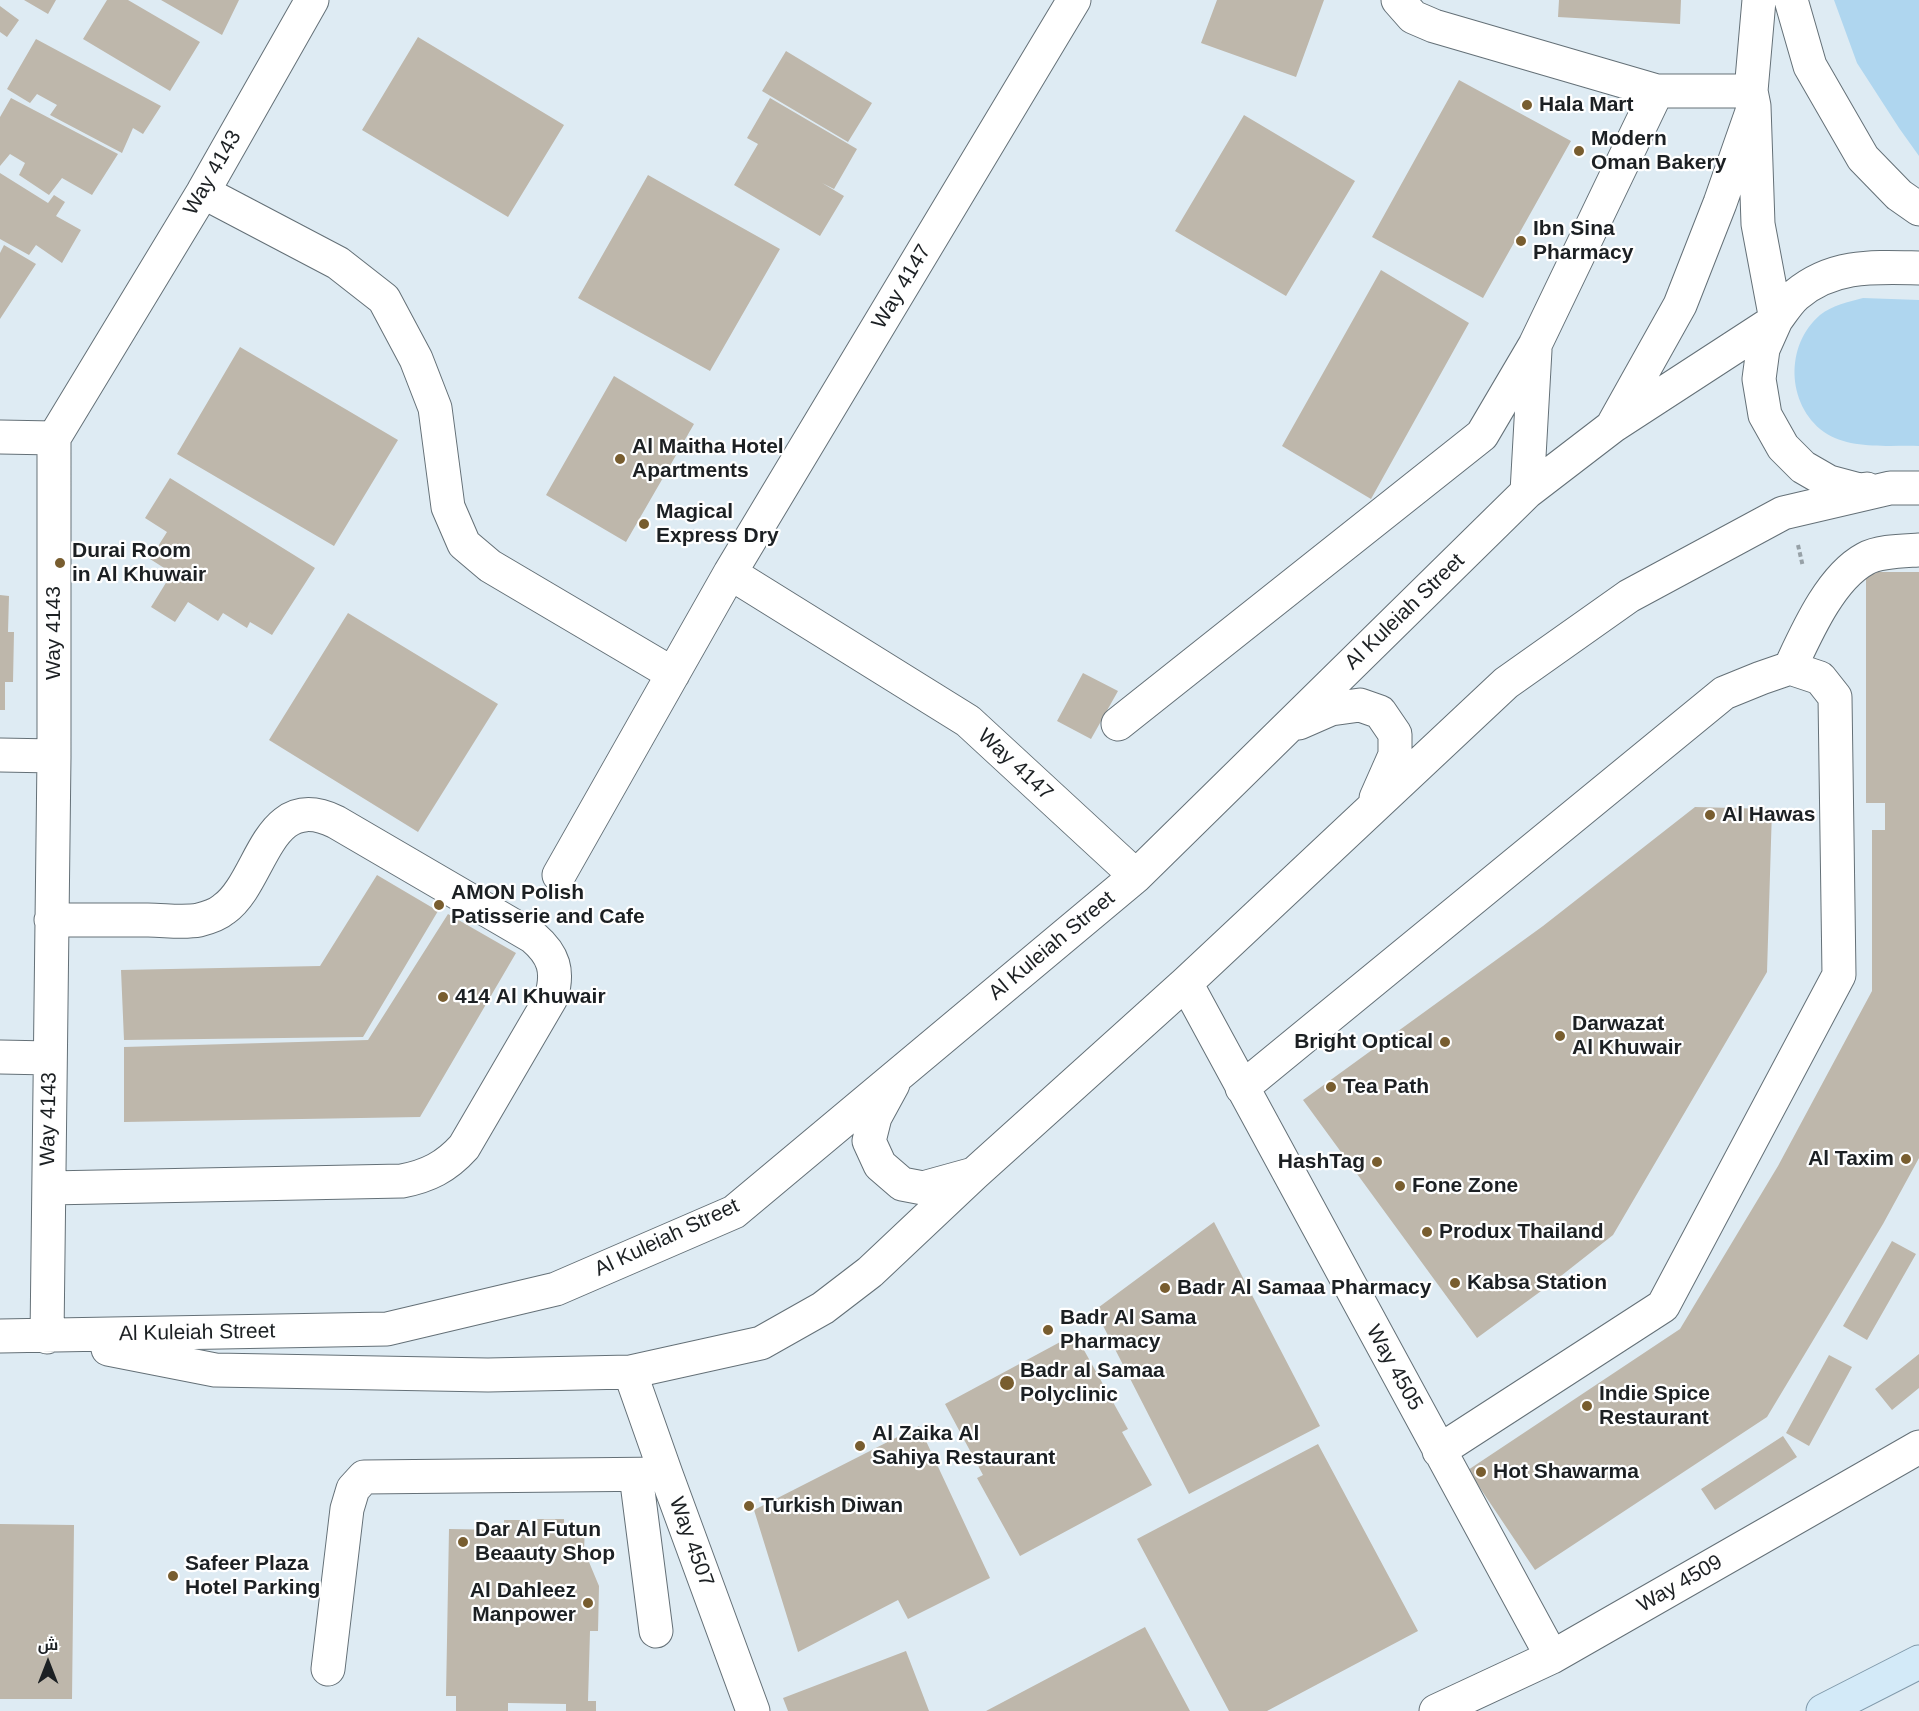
<!DOCTYPE html>
<meta charset="utf-8">
<style>
body{margin:0}
#map{position:relative;width:1919px;height:1711px;overflow:hidden;background:#deebf3;font-family:Arial,Cairo,sans-serif}
canvas{display:block}
.north{position:absolute;left:18px;top:1633px;width:60px;height:60px;-webkit-text-stroke:4px #fff;paint-order:stroke;rotate:0deg;font-size:16px;font-weight:700;line-height:24px;text-align:center;color:#1c2023}
.north::after{content:'';display:block;margin:auto;width:21px;height:27px;background:#1c2023;clip-path:polygon(50% 0,100% 100%,50% 72%,0 100%)}
</style>
<div id="map">
<canvas width="1919" height="1711"></canvas>
<div class="north">ش</div>
</div>
<script>
const context = document.querySelector('canvas').getContext('2d');
context.lineJoin = 'round';
function paint(path, color) {
  context.fillStyle = color;
  context.fill(path, 'evenodd');
}
function stroke(path, color, width, dash) {
  context.strokeStyle = color;
  context.lineWidth = width;
  context.lineCap = dash ? 'butt' : 'round';
  context.setLineDash(dash || []);
  context.stroke(path);
}
function write(font, color, halo, rows, align = 'center') {
  context.font = font + ' Arial,sans-serif';
  context.lineWidth = 4.5;
  context.setLineDash([]);
  context.textBaseline = 'middle';
  context.strokeStyle = halo;
  context.fillStyle = color;
  for (const [text, x, y, turn = 0] of rows) {
    context.save();
    context.translate(x, y);
    context.rotate((+turn || 0) * Math.PI / 180);
    context.textAlign = isNaN(turn) ? turn : align;
    if (halo) context.strokeText(text, 0, 0);
    context.fillText(text, 0, 0);
    context.restore();
  }
}
const green = new Path2D(`
 M1834,0H1919V156L1899,128L1857,63Z
 M1863,298L1919,300V446C1889,445 1850,450 1824,432C1786,404 1785,345 1820,315C1833,305 1848,302 1863,298Z`);
const building = new Path2D(`
 M24,0H56L48,14Z
 M107,0H128L200,42L170,91L83,39Z
 M161,0H239L222,35Z
 M1217,0H1324L1296,77L1201,43Z
 M1559,0H1681L1680,24L1558,17Z
 M0,6L19,20L7,37L0,32Z
 M418,37L564,125L508,217L362,130Z
 M36,39L161,106L143,134L133,128L122,153L50,115L57,105L37,94L30,103L7,89Z
 M786,51L872,103L848,142L762,91Z
 M1459,80L1571,141L1483,298L1372,237Z
 M11,98L118,154L92,195L62,178L49,195L19,175L25,163L10,154L0,166V117Z
 M770,98L857,149L834,189L822,183L844,196L820,236L734,185L758,144L747,138Z
 M1244,115L1355,181L1286,296L1175,231Z
 M0,173L48,203L54,195L65,202L56,216L81,230L62,263L36,245L29,255L0,239Z
 M648,175L780,249L710,371L578,298Z
 M4,245L36,264L0,319V253Z
 M1381,270L1469,323L1371,499L1282,446Z
 M240,347L398,440L334,546L177,454Z
 M614,376L694,424L626,542L546,495Z
 M170,478L315,568L272,635L250,622L247,628L223,613L218,621L188,602L175,622L151,607L172,573L150,559L167,532L145,518Z
 M1866,572H1919V1158L1883,1224L1767,1417L1535,1570L1468,1470L1680,1329L1778,1166L1872,991V830H1885V803H1866Z
 M0,595L9,596L8,632H14L13,682H5V710H0Z
 M348,613L498,704L418,832L269,740Z
 M1083,673L1118,691L1091,739L1057,721Z
 M1695,807L1772,809L1767,972L1613,1235L1552,1283L1477,1338L1303,1100L1543,926Z
 M377,875L438,911L363,1037L124,1040L121,970L320,966Z
 M448,914L516,953L420,1117L124,1122V1047L368,1040Z
 M1214,1222L1320,1426L1189,1494L1095,1310Z
 M1892,1241L1916,1254L1867,1340L1843,1326Z
 M1075,1334L1128,1429L1122,1432L1152,1485L1020,1556L977,1478L983,1475L945,1404Z
 M1919,1354V1388L1892,1410L1875,1389Z
 M1829,1355L1852,1367L1809,1446L1786,1433Z
 M919,1426L990,1578L908,1619L898,1600L798,1652L754,1510Z
 M1783,1436L1797,1457L1715,1510L1701,1489Z
 M1318,1444L1418,1631L1267,1711H1229L1137,1539Z
 M534,1519H564V1528H585L584,1550L599,1586L598,1631H590L588,1701H596V1711H566V1704L508,1703V1711H456V1696H446L449,1529L504,1530V1520H528V1529H534Z
 M0,1524L74,1525L72,1699H0Z
 M1145,1627L1190,1711H986Z
 M906,1651L929,1711H788L783,1698Z`);
const path = new Path2D(`
 M1798,545L1803,567`);
const minor = new Path2D(`
 M1074,0L730,573L968,721L1136,876
 M1398,0L1413,17L1434,26L1657,91
 M1791,0L1810,66L1863,158L1899,195L1919,209
 M1754,106L1758,224L1776,320L1763,349L1759,379L1765,415L1783,447L1803,467L1829,482L1859,490L1867,489
 M203,192L338,263L384,299L416,359L435,408L448,507L464,544L490,566L673,674
 M1614,423L1680,305L1720,203L1754,106L1751,91L1759,0
 M0,437L54,438
 M1527,492L1535,350
 M1790,668C1806,634 1830,578 1865,559C1879,551 1903,551 1919,550
 M1299,723L1331,709L1360,705L1380,712L1395,734V755L1376,798
 M1118,724L1482,435L1535,345L1657,91H1751
 M0,755L54,756
 M559,875L730,573
 M1186,983L1552,1657
 M0,1057L50,1058
 M893,1084L875,1117L869,1141L880,1165L902,1184L923,1188L970,1175
 M1242,1088L1724,693L1761,678L1790,668L1820,678L1835,697L1839,975L1663,1306L1439,1451
 M49,1188L402,1181C428,1176 446,1167 464,1147L551,998C559,971 554,955 533,937L336,822C266,788 263,881 224,909C217,915 207,918 199,920C183,923 165,920 148,920C116,920 84,920 51,920
 M0,1336L387,1329L556,1289L734,1212L1136,876L1527,492L1613,426L1776,320C1782,312 1788,302 1796,295C1833,264 1874,267 1919,268
 M47,1337L54,756V438L203,192L312,0
 M108,1349L215,1370L488,1375L630,1372L761,1343L823,1308L870,1272L974,1174L1186,983L1506,683L1629,596L1783,513L1890,488H1919
 M630,1372L666,1474L753,1711
 M636,1475L656,1631
 M328,1669L347,1509L353,1489L364,1477L666,1474
 M1436,1711L1552,1657L1919,1447`);
const major = new Path2D(`
 M1823,1711L1919,1662`);
const markers = [
 [1527,105,6,"#785d2f"],
 [1579,151,6,"#785d2f"],
 [1521,241,6,"#785d2f"],
 [620,459,6,"#785d2f"],
 [644,524,6,"#785d2f"],
 [60,563,6,"#785d2f"],
 [1710,815,6,"#785d2f"],
 [439,905,6,"#785d2f"],
 [443,997,6,"#785d2f"],
 [1560,1036,6,"#785d2f"],
 [1445,1042,6,"#785d2f"],
 [1331,1087,6,"#785d2f"],
 [1906,1159,6,"#785d2f"],
 [1377,1162,6,"#785d2f"],
 [1400,1186,6,"#785d2f"],
 [1427,1232,6,"#785d2f"],
 [1455,1283,6,"#785d2f"],
 [1165,1288,6,"#785d2f"],
 [1048,1330,6,"#785d2f"],
 [1007,1383,8,"#785d2f"],
 [1587,1406,6,"#785d2f"],
 [860,1446,6,"#785d2f"],
 [1481,1472,6,"#785d2f"],
 [749,1506,6,"#785d2f"],
 [463,1542,6,"#785d2f"],
 [173,1576,6,"#785d2f"],
 [588,1603,6,"#785d2f"]
];
const poiNames = [
 ["Hala Mart",1539,105],
 ["Modern",1591,139],
 ["Oman Bakery",1591,163],
 ["Ibn Sina",1533,229],
 ["Pharmacy",1533,253],
 ["Al Maitha Hotel",632,447],
 ["Apartments",632,471],
 ["Magical",656,512],
 ["Express Dry",656,536],
 ["Durai Room",72,551],
 ["in Al Khuwair",72,575],
 ["Al Hawas",1722,815],
 ["AMON Polish",451,893],
 ["Patisserie and Cafe",451,917],
 ["414 Al Khuwair",455,997],
 ["Darwazat",1572,1024],
 ["Al Khuwair",1572,1048],
 ["Bright Optical",1433,1042,"right"],
 ["Tea Path",1343,1087],
 ["Al Taxim",1894,1159,"right"],
 ["HashTag",1365,1162,"right"],
 ["Fone Zone",1412,1186],
 ["Produx Thailand",1439,1232],
 ["Kabsa Station",1467,1283],
 ["Badr Al Samaa Pharmacy",1177,1288],
 ["Badr Al Sama",1060,1318],
 ["Pharmacy",1060,1342],
 ["Badr al Samaa",1020,1371],
 ["Polyclinic",1020,1395],
 ["Indie Spice",1599,1394],
 ["Restaurant",1599,1418],
 ["Al Zaika Al",872,1434],
 ["Sahiya Restaurant",872,1458],
 ["Hot Shawarma",1493,1472],
 ["Turkish Diwan",761,1506],
 ["Dar Al Futun",475,1530],
 ["Beaauty Shop",475,1554],
 ["Safeer Plaza",185,1564],
 ["Hotel Parking",185,1588],
 ["Al Dahleez",576,1591,"right"],
 ["Manpower",576,1615,"right"]
];
const streetNames = [
 ["Way 4143",213,173,-60],
 ["Way 4147",902,287,-59],
 ["Al Kuleiah Street",1405,612,-44],
 ["Way 4143",54,633,-90],
 ["Way 4147",1015,765,43],
 ["Al Kuleiah Street",1052,946,-40],
 ["Way 4143",49,1119,-89],
 ["Al Kuleiah Street",667,1238,-25],
 ["Al Kuleiah Street",197,1333,-1],
 ["Way 4505",1394,1368,61],
 ["Way 4507",691,1542,70],
 ["Way 4509",1680,1584,-30]
];
paint(green, '#afd6ef');
paint(building, '#beb7ab');
stroke(minor, '#647077', 35);
stroke(major, '#809aab', 35);
stroke(path, '#97a1a7', 4, [4.5, 3]);
stroke(minor, '#fff', 33);
stroke(major, '#d3eaf8', 33);
for (const [x, y, r, color] of markers) {
  const dot = new Path2D();
  dot.arc(x, y, r, 0, 2 * Math.PI);
  context.fillStyle = color;
  context.fill(dot);
  stroke(dot, '#fff', 2);
}
write('bold 21px', '#1c2023', '#fff', poiNames, 'left');
write('21px', '#1c2023', '#fff', streetNames);
</script>
